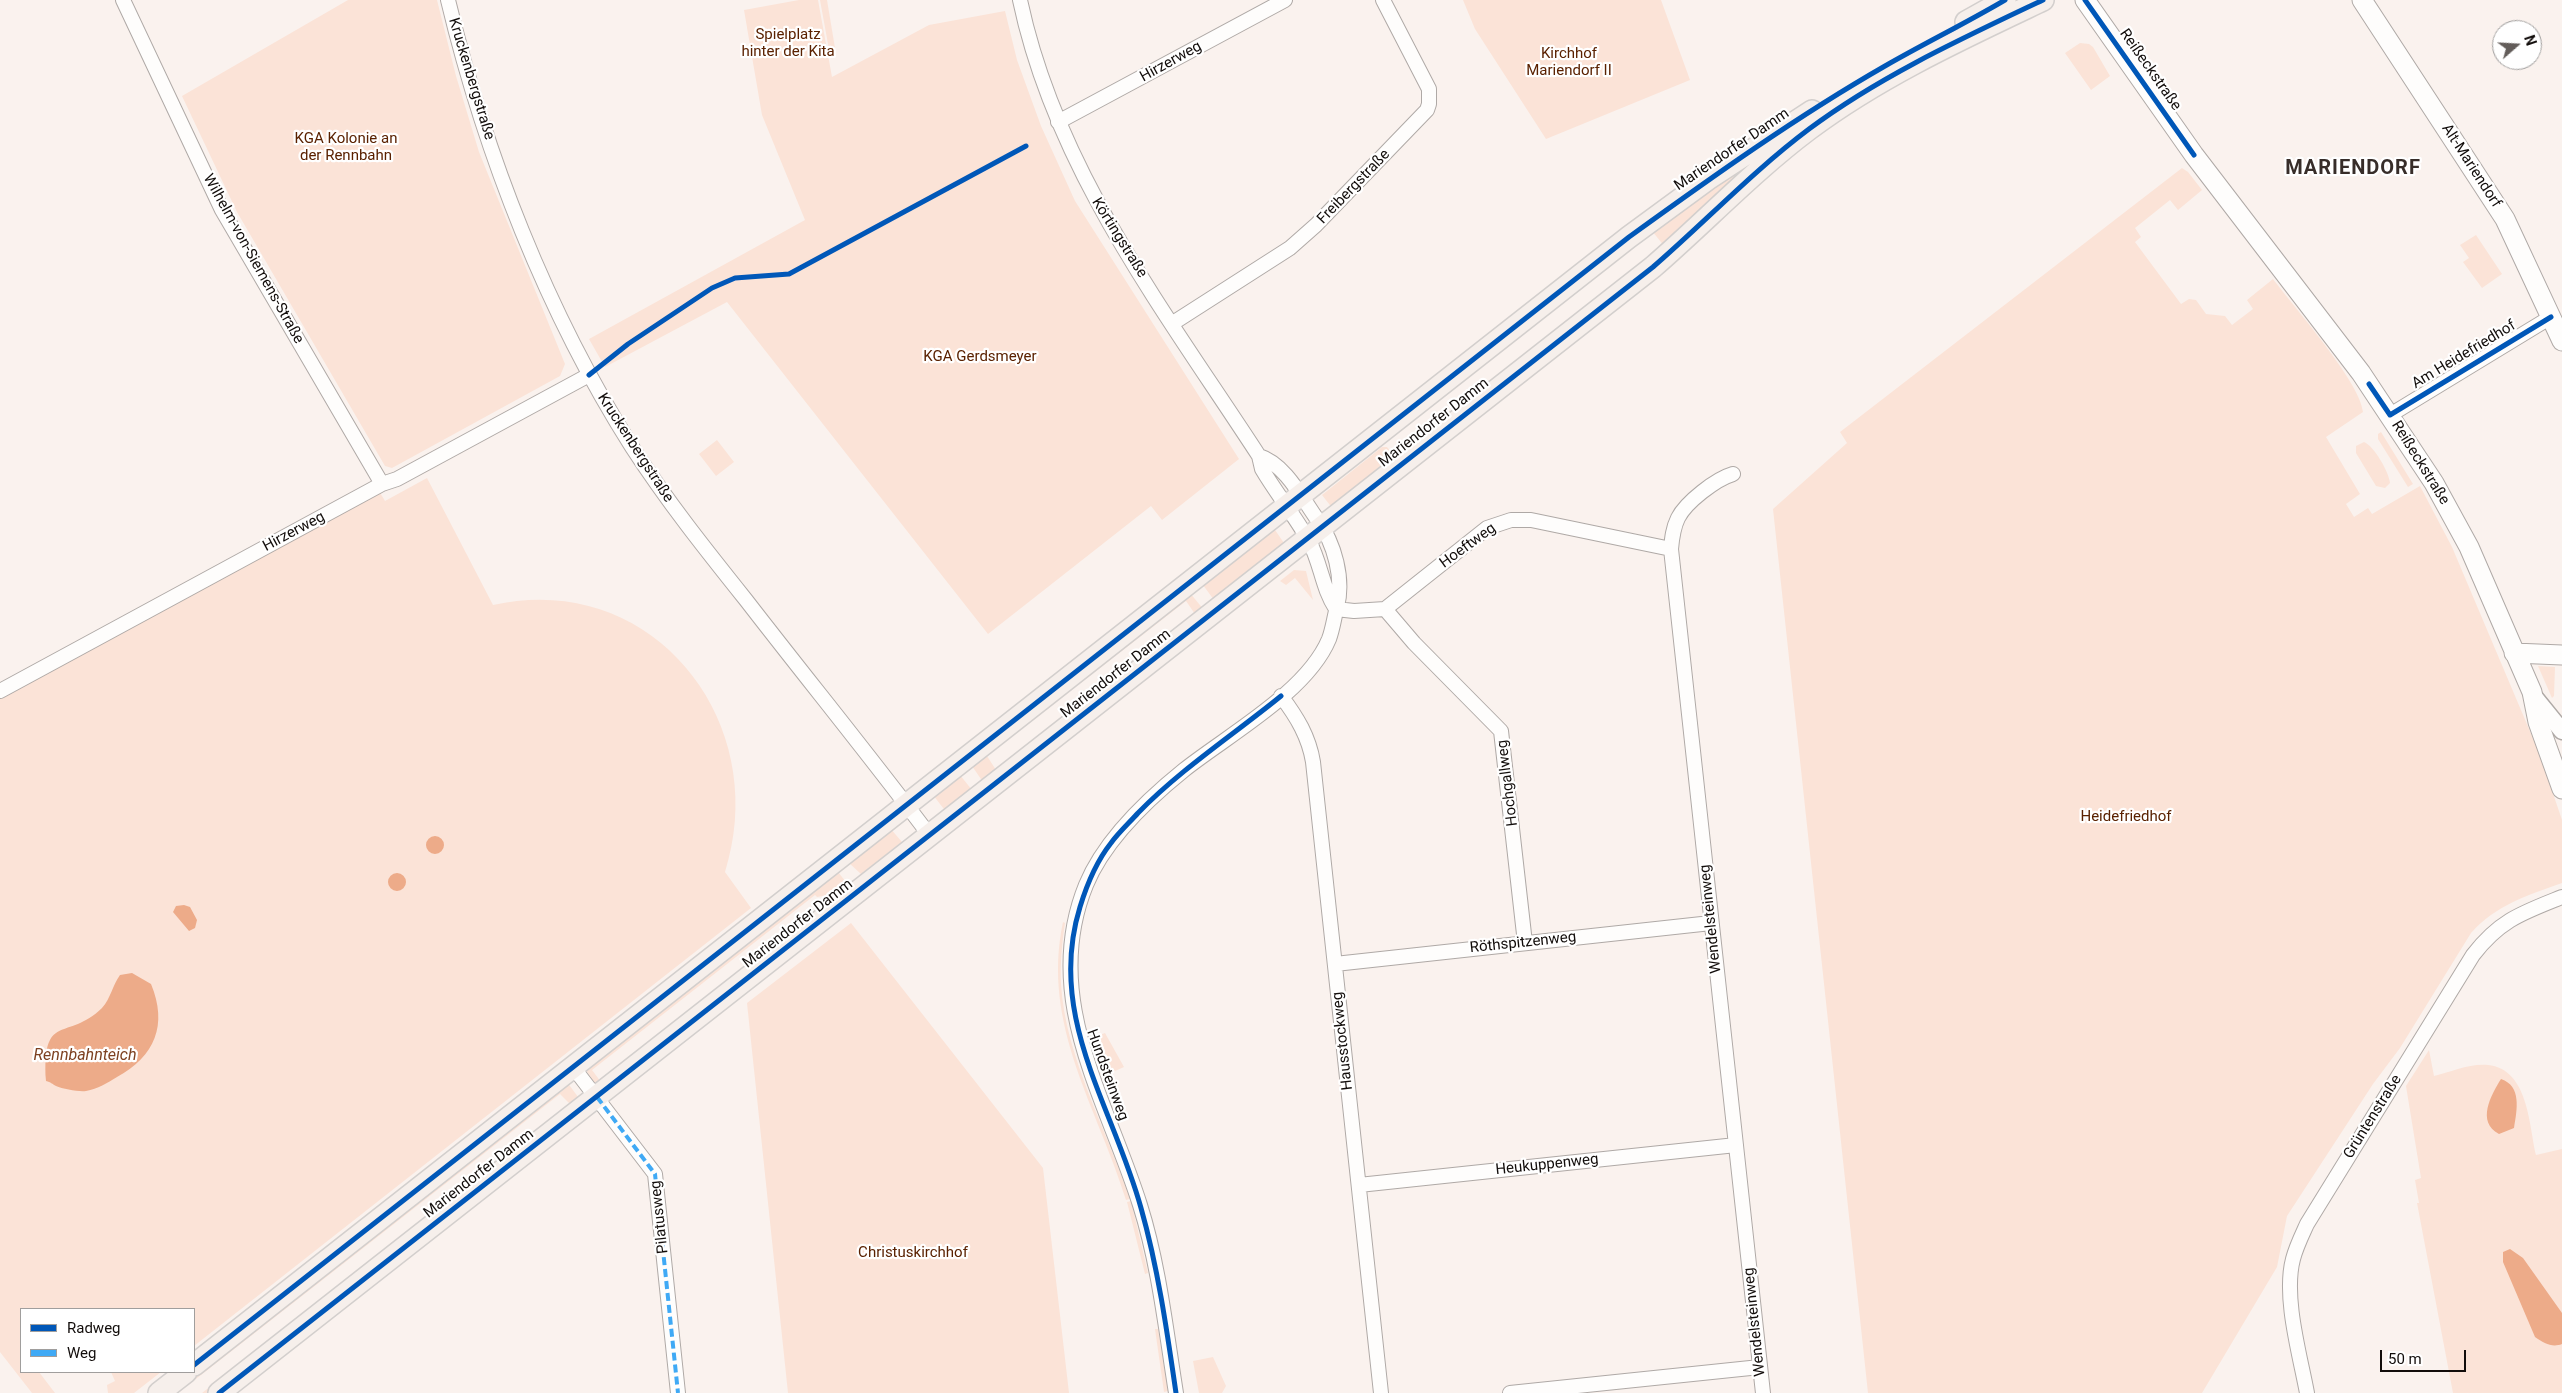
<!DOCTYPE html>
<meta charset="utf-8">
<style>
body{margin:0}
#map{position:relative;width:2562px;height:1393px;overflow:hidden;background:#faf2ee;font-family:Roboto,sans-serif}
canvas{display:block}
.legend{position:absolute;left:20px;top:1308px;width:175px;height:65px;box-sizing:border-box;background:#fff;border:1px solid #a09e9d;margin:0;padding:6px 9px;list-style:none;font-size:15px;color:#120d0b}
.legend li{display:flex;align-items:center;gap:10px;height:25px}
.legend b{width:25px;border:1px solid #a09e9d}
.north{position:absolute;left:2492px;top:20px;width:50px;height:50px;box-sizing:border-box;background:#fff;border:1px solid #a09e9d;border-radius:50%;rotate:71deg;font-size:14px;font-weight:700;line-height:20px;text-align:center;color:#120d0b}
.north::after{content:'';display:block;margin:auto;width:18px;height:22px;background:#635d5a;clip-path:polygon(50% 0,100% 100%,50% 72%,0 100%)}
.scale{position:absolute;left:2380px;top:1350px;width:86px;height:22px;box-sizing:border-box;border:2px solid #120d0b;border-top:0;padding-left:6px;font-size:15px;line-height:18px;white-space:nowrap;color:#120d0b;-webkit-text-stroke:4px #fff;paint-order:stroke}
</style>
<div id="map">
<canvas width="2562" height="1393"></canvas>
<ul class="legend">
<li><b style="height:6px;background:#0057b8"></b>Radweg</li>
<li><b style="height:6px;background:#3fa9f5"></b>Weg</li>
</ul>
<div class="north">N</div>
<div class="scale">50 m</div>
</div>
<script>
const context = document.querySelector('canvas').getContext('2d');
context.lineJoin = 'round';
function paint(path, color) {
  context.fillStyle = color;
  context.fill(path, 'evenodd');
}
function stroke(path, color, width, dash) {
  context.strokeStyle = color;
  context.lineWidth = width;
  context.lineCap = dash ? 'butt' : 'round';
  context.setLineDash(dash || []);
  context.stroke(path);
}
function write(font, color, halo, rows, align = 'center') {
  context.font = font + ' Roboto,sans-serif';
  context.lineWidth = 4.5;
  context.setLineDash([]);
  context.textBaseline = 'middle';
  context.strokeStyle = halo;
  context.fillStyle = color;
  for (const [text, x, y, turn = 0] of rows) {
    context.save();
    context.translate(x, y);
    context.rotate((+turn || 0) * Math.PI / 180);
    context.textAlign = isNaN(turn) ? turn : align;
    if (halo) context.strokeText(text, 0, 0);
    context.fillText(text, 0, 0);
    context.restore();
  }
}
const green = new Path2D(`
 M348,0H437L456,76L479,152L565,364L560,376L392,468L385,466L237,212L182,96Z
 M799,0H818L832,77L929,25L1005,11L1017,60L1041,126L1075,201L1239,459L1162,520L1151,506L988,634L727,302L605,367L589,339L805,220L762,115L744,10Z
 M820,0H827L836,54L830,55Z
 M1463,0H1661L1690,80L1546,139L1475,29Z
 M2080,43L2089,44L2093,47L2110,76L2091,90L2065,53Z
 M1748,163L1751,165L1665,247L1652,231Z
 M2182,168L2188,172L2202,190L2178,210L2170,200L2135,228L2141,237L2135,242L2181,304L2189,299L2196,300L2206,314L2225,316L2232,325L2253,309L2247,300L2273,279C2293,306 2361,383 2363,412L2326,437L2360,494L2346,504L2354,517L2368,508L2372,514L2420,486L2452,547L2540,755L2562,820V883C2528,895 2496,905 2471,933L2400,1048L2373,1084L2287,1216L2277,1267L2202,1393H1868L1773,509L1847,443L1840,432Z
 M2476,235L2502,274L2482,288L2463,262L2469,258L2460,245Z
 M2381,432L2413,484L2408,487L2378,439V434Z
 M717,440L734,462L716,476L699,454Z
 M2364,442C2374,446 2389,472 2390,483L2385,488L2376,486L2356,453V446Z
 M1382,447H1387L1395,457L1333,509L1322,495Z
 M427,478L493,605C653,569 773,722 725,872L751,908L194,1346V1309H21V1372H39L55,1393H32L0,1352V697L379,491L385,501Z
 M1273,527L1286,546L1214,600L1203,585Z
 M1294,570L1306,571L1313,600L1295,578L1286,585L1280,581Z
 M1190,593L1204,610L983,782L972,766ZM1186,601L1195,614L996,770L987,756Z
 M2538,666L2555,667L2554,696L2552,698Z
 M960,775L972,790L947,813L933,795Z
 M890,828L902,842L861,874L849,863Z
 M838,872L846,882L844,891L597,1086L585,1069ZM815,895L817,897L828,895L831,898L601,1082L592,1070Z
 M1063,922L1065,923C1062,943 1060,964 1061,984C1065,1056 1107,1130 1130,1199L1126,1200C1097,1106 1041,1025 1063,922Z
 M851,923L1043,1168L1069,1393H788L747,1003Z
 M1105,1033L1124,1067L1106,1075L1094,1037Z
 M2429,1050L2434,1076C2450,1072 2471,1063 2488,1065C2528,1069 2529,1124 2536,1155L2562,1149V1393H2453L2417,1203H2419L2415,1180L2421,1178L2406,1086Z
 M567,1082L581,1101L208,1393H202L570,1104L560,1094L178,1393H170Z
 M1131,1201L1148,1273L1145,1274L1127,1202Z
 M1155,1329H1158L1168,1391L1164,1392Z
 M1213,1357L1226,1386L1222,1393H1199L1193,1361Z
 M111,1372H161L134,1393H108L107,1385L115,1381Z`);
const water = new Path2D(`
 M426 845a9 9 0 1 1 18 0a9 9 0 1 1-18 0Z
 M388 882a9 9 0 1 1 18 0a9 9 0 1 1-18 0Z
 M184,905L190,907L197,920L195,928L189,931L173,912L176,906Z
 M132,973L151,984C168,1025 155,1056 117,1077C107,1083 98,1089 86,1091C79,1092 63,1089 56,1086C52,1084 51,1082 46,1081C42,1011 67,1042 102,1008C111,998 112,986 120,975Z
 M2501,1079C2522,1086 2517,1110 2514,1128L2499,1134C2476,1122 2491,1095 2501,1079Z
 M2510,1249L2523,1258L2562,1313V1344C2552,1348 2544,1343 2535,1337L2503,1262V1252Z`);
const minor = new Path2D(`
 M123,0L222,210L382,484
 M448,0C485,154 547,313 632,447C667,501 706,550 746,600C807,679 870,756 930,836
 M1020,0C1056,171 1166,313 1259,456L1262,469C1276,493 1295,516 1309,541C1321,563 1322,588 1336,609
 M1058,122L1285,0
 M1173,323L1290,248L1316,225L1427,110L1429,104V89L1383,0
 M2390,415L2551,317
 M1733,474C1716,479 1686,502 1678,518C1673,528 1672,538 1671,549L1763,1393
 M1336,609L1354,611L1385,609L1487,528L1511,520H1531L1671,549
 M1385,609L1414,643L1501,731L1525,943
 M0,691L382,484L397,479L589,375
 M1281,696C1297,717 1309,737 1313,762L1381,1393
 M1335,964L1711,923
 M573,1067L655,1174L678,1393
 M1359,1185L1736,1145
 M1176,1393C1166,1331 1159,1265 1140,1205C1107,1100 1040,998 1086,885C1104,841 1148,799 1184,770C1228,735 1307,692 1329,639C1333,628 1334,618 1337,607C1344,579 1335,544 1317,519C1302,498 1285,464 1259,456
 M1510,1393L1760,1367
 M2307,1393C2300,1355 2283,1297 2293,1259C2296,1247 2302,1235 2307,1224L2473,955C2500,920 2522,913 2562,897`);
const tertiary = new Path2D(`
 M2532,694L2562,731`);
const secondary = new Path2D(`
 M2085,0L2194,155L2361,373L2434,483L2469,547L2532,692L2538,722L2562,789
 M2362,0L2505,219L2562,341
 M2514,653L2562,655`);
const primary = new Path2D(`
 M1966,22L2005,0
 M194,1365L1629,237L1708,179L1812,111
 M159,1393L186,1372
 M219,1393L1653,267C1705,222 1753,171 1809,129C1880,76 1963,38 2043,0`);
const quiet = new Path2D(`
 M597,1097L655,1174L678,1393`);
const cycleway = new Path2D(`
 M2085,0L2194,155
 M589,375L628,344L712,288L735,278L789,274L1026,146
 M2369,384L2390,415L2551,317
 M194,1365L1629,237C1712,177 1796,117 1885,66C1925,43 1966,23 2005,0
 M219,1393L1653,267C1705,222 1753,171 1809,129C1880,76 1963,38 2043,0
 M1176,1393C1167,1331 1158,1268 1141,1208C1113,1106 1046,1017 1080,907C1087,884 1096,862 1111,843C1119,832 1129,823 1138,813C1181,769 1233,735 1281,696`);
const parkNames = [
 ["Spielplatz",788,35],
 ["hinter der Kita",788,52],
 ["Kirchhof",1569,54],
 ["Mariendorf II",1569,71],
 ["KGA Kolonie an",346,139],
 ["der Rennbahn",346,156],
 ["KGA Gerdsmeyer",980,357],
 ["Heidefriedhof",2126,817],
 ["Christuskirchhof",913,1253]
];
const streetNames = [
 ["Hirzerweg",1171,62,-29],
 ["Reißeckstraße",2150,70,55],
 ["Kruckenbergstraße",471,79,73],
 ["Mariendorfer Damm",1732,150,-34],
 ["Alt-Mariendorf",2471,166,57],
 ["Freibergstraße",1354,187,-46],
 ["Körtingstraße",1119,238,58],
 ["Wilhelm-von-Siemens-Straße",253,259,61],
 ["Am Heidefriedhof",2464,355,-31],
 ["Mariendorfer Damm",1434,423,-38],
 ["Kruckenbergstraße",635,448,57],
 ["Reißeckstraße",2420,463,58],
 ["Hirzerweg",294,532,-28],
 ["Hoeftweg",1468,546,-36],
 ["Mariendorfer Damm",1116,674,-38],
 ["Hochgallweg",1508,783,-97],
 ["Wendelsteinweg",1711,919,-96],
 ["Mariendorfer Damm",798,924,-38],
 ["Röthspitzenweg",1523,943,-6],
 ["Hausstockweg",1343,1041,-96],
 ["Hundsteinweg",1107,1075,70],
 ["Grüntenstraße",2373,1117,-58],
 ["Heukuppenweg",1547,1165,-6],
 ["Mariendorfer Damm",479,1174,-38],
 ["Pilatusweg",660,1217,-96],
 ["Wendelsteinweg",1755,1322,-96]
];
const waterNames = [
 ["Rennbahnteich",85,1056]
];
const districtNames = [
 ["MARIENDORF",2353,169]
];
paint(green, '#fbe3d7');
paint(water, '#edab89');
stroke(minor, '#afa9a6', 16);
stroke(tertiary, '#afa9a6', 19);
stroke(secondary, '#afa9a6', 21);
stroke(primary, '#d3cfcd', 24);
stroke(minor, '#fefdfc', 14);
stroke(tertiary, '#fefdfc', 16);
stroke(secondary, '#fefdfc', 19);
stroke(primary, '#f6efeb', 21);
stroke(quiet, '#3fa9f5', 4, [8, 4]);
stroke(cycleway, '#0057b8', 5);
write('15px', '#5a2100', '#fff', parkNames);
write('15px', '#120d0b', '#fff', streetNames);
write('italic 16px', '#7d4121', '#fff', waterNames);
context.letterSpacing = '1px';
write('bold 20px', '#372d29', '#fff', districtNames);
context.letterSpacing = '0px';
</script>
